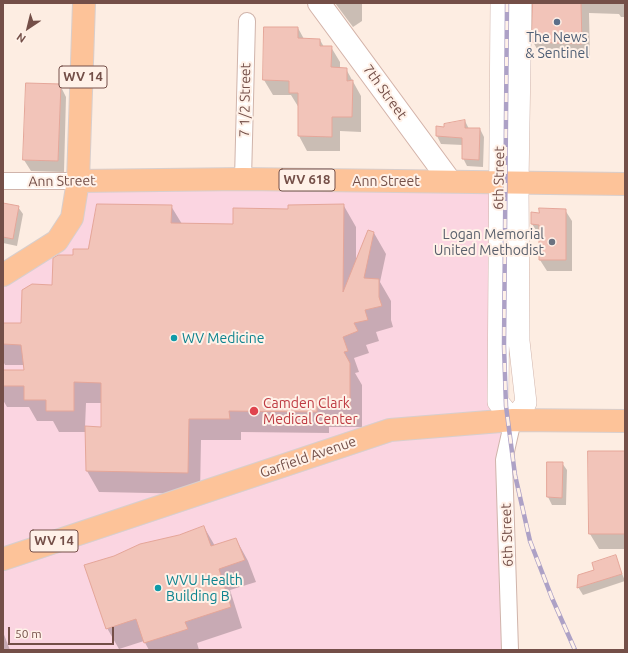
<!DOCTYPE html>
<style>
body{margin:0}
#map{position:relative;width:628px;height:653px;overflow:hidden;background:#fdede2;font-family:Ubuntu,sans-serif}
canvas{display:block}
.frame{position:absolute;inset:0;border:4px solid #744f48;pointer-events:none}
.north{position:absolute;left:8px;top:8px;width:40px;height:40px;-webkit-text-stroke:3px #fff1e8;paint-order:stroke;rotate:215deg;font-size:11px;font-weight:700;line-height:16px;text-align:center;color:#744f48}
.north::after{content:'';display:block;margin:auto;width:14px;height:18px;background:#744f48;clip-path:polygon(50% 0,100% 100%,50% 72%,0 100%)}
.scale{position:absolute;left:8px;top:627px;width:106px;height:18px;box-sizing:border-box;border:2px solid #744f48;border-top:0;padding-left:5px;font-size:12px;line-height:14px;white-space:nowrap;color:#744f48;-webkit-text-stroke:3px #fff1e8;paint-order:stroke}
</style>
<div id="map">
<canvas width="628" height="653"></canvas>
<div class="frame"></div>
<div class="north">N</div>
<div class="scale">50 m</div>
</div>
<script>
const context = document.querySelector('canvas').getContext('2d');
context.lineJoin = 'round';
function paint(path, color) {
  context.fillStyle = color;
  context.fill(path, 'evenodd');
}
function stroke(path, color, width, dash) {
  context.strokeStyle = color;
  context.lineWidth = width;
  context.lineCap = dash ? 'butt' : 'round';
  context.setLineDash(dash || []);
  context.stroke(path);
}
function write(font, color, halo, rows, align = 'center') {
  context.font = font + ' Ubuntu,sans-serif';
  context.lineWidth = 4;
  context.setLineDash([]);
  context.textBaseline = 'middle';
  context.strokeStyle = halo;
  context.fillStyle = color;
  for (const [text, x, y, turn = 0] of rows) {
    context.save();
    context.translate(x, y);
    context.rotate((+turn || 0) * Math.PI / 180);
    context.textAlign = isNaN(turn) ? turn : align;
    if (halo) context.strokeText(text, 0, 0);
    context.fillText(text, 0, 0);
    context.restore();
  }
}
const medical = new Path2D(`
 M78,181L499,182L498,402L513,420L504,460L510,650H3V275L45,250Z`);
const shadow = new Path2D(`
 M335,3H362V21L353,27Z
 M534,3H625V17H621L619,14L589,13L590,58L542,57L533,42Z
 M265,28H298L304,39L320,40L324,47H331L340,62V68L346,69L361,96V132L340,131V151H307L299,136V108L291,95H273L264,80Z
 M60,85L66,97L64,172L31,171L24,160Z
 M465,121L469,129H480L484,137L483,167L467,166L463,158V145L441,144L437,136V127L445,128Z
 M3,204L18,207L23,214L17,246L3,243Z
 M171,206L182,224L234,225L289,210L344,206L356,227V263L374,233L386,254L380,282L391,301V320L393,327L376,332L379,341L366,345L369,353L354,358L359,372L355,373L362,385V427H329V433L241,432V440H201L200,494L99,492L87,471L86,432H59L53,421H37L29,407H7L3,400V371H25L24,365H5L3,361V324H22L53,286L74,257ZM86,403H102V428L85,427Z
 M565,210L572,221V271H547L540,260V236L532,224V214Z
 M625,452V549H599L590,534Z
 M548,463H562L567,470L566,505H552L548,497Z
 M204,527L215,546L236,539L248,561L256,582L230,590L242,628L197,643L199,650H149L144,641L119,649L107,628L180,536Z
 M615,556L625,581L583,595L578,587L595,571Z
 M3,632L10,650H3Z
 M475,649H486V650H475Z`);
const building = new Path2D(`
 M533,3H581L582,44L532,42Z
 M264,27H298V38L320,39V46H332L331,67L347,68V81L353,80L352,117H332V137L298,136V93H289V81L263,80Z
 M26,83L61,84L58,161L23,160Z
 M465,120V128H480L479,160L462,159V138L436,136V126L444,127V124Z
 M3,203L19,206L13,239L3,237Z
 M97,204L172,205L171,223L233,224V208L288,209V205L344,204L343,292L368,230L374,232L364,278L379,279V297L382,306L365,310L368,320L354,323L358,331L343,337L348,351L344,352L350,363V406H317V412L229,411L230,419H189L188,473L86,471L85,426L101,427V383L74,382V411H46V400H24V386H3V370H24L21,345L3,344V323H21L22,290L32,284L52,285L53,258L58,255H73V249H88Z
 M539,208L566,209V260H539V225L531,224V212L539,213Z
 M588,451H625V534H589Z
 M547,462H563L562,498L547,497Z
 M204,526L211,546L236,538L245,560L219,569L231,607L185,622L188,629L144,643L136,619L106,629L84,565L114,556L140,544L179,535Z
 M616,555L622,574L577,588L578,575L594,570L592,563Z`);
const minor = new Path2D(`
 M243,179L247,21
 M3,181H78
 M510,650L504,460L513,420`);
const tertiary = new Path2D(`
 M501,3L498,402L513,420L526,403L519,341L518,182L521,3`);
const secondary = new Path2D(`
 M319,3L450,181`);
const primary = new Path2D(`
 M78,181L243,179L625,184
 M3,275L57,241L72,218L78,181L84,3
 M3,559L390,430L513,420L625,421`);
const rail = new Path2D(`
 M507,3L504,346L506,406L515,475L530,541L552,598L575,650`);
const markers = [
 [557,22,4,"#5c6f8a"],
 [552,242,4,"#6b7280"],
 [174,338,4,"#0f9aa8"],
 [254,411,5,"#e0444e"],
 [158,588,4,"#0f9aa8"]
];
const shields = [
 [83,77,48],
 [307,180,56],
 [54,541,48]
];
const shieldNames = [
 ["WV 14",83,77],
 ["WV 618",307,180],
 ["WV 14",54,541]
];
const serviceNames = [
 ["The News",557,37],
 ["& Sentinel",557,53]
];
const streetNames = [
 ["7th Street",385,92,54],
 ["7 1/2 Street",245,100,-89],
 ["6th Street",499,178,-89],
 ["Ann Street",62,181,-1],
 ["Ann Street",386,181],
 ["Garfield Avenue",308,457,-19],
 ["6th Street",507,535,-92]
];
const worshipNames = [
 ["Logan Memorial",544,234],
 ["United Methodist",544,250]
];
const cultureNames = [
 ["WV Medicine",182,338],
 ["WVU Health",166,580],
 ["Building B",166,596]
];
const healthNames = [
 ["Camden Clark",263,403],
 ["Medical Center",263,419]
];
paint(medical, '#fbd5e1');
paint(shadow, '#0003');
paint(building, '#f2c4b9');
stroke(building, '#e5a699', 1);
stroke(minor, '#d0b4ab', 18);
stroke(tertiary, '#d0b4ab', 22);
stroke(secondary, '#d3b2a8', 24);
stroke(primary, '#d8cecc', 24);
stroke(minor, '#fff', 16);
stroke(tertiary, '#fff', 21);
stroke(secondary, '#fff', 22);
stroke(primary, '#fdc399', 22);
stroke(rail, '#ada1c6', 4.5);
stroke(rail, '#fff1e8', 3, [9]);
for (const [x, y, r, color] of markers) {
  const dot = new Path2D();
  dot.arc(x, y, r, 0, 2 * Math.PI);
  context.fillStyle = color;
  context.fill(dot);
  stroke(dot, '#fff1e8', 1.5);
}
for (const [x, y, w] of shields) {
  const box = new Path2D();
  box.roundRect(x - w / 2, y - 11, w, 22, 3);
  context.fillStyle = '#fff1e8';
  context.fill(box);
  stroke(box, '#744f48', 1);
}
write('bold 13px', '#744f48', null, shieldNames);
write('14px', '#4e5e75', '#fff1e8', serviceNames);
write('14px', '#744f48', '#fff1e8', streetNames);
write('14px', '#5b616d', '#fff1e8', worshipNames, 'right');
write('14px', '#0d838f', '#fff1e8', cultureNames, 'left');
write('14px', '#be3a42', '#fff1e8', healthNames, 'left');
</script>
